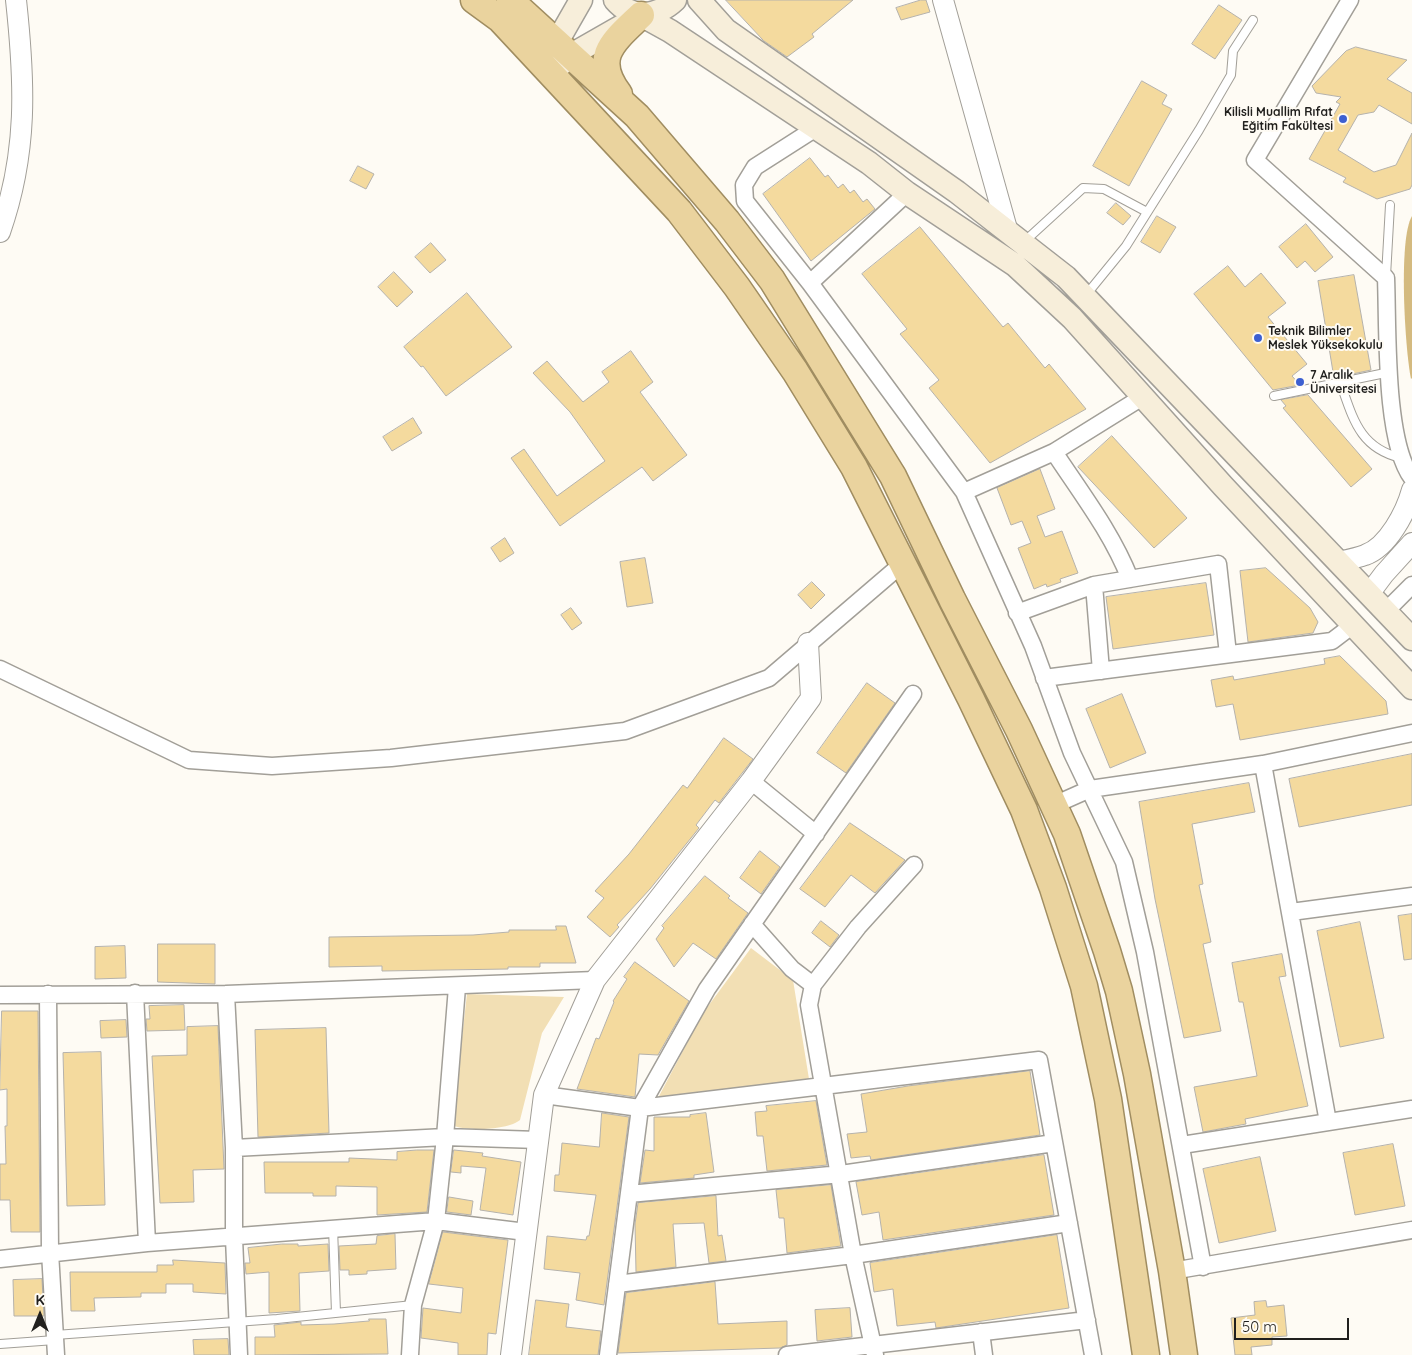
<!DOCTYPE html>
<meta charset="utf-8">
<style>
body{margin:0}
#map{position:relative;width:1412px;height:1355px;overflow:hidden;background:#fefbf4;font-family:Quicksand,sans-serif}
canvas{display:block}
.north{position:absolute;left:15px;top:1290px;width:50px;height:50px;-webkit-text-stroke:4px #fefbf4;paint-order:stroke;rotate:0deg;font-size:14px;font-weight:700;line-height:20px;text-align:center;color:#21201e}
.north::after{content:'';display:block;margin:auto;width:18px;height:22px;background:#21201e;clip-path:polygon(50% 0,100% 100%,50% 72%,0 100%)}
.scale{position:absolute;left:1234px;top:1318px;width:115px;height:22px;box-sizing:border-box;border:2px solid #21201e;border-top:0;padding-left:6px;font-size:15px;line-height:18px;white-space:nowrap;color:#21201e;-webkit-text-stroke:4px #fefbf4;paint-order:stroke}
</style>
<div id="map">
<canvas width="1412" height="1355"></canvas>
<div class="north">K</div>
<div class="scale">50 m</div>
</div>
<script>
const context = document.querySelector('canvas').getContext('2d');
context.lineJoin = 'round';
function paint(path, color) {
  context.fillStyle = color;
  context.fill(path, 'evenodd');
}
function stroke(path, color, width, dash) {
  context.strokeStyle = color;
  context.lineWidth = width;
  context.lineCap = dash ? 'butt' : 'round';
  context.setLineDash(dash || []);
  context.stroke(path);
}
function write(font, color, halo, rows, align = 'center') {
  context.font = font + ' Quicksand,sans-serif';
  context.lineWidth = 4;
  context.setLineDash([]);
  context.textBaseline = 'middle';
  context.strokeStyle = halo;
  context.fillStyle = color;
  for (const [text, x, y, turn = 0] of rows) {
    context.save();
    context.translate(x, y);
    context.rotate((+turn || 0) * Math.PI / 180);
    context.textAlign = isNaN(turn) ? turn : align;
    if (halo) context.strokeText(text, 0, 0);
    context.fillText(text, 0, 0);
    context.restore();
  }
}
const green = new Path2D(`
 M751,948L793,980L809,1079L658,1098L703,1013Z
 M467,994L564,997L542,1033L520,1120C509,1130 465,1132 452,1125Z`);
const forest = new Path2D(`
 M1412,216V378L1411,379C1405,350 1398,239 1412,216Z`);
const building = new Path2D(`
 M726,0H853L812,34L814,37L787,57L764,41Z
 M921,0H926L930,12L901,20L896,8Z
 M1219,5L1242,20L1215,59L1192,44Z
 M1356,47L1407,60L1387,79L1412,93V124L1379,105L1374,112L1358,115L1338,150L1374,172L1396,165L1412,133V185L1410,189L1377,199L1343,182L1346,178L1309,159L1340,104L1336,102L1341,97L1316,93L1312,86L1346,51Z
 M1142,81L1167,95L1162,104L1172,109L1129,186L1093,166Z
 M810,158L825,177L828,175L838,188L843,184L850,193L854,190L863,202L867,199L875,209L811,261L763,194Z
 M358,166L374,174L366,189L350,181Z
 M1116,203L1131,216L1123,225L1107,213Z
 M1157,216L1176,227L1160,253L1141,242Z
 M1306,224L1333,257L1315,272L1305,261L1297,268L1279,247Z
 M920,227L1003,327L1008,323L1045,368L1049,364L1086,409L990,463L929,388L939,380L900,334L907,329L862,274Z
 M431,243L446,260L430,273L415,257Z
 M1228,266L1245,287L1261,273L1286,303L1268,317L1307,364L1292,376L1300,385L1273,390L1194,294Z
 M394,272L413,292L397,307L378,287Z
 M1354,275L1371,370L1334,378L1318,281Z
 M467,293L512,347L446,396L423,366L421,367L404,347Z
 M631,351L653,382L640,392L687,455L653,481L642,467L560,526L511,458L524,449L557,496L605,461L570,412L533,373L547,361L583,402L609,382L602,372Z
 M1308,395L1372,469L1351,487L1283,408L1286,406L1281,400Z
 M413,418L422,433L392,451L383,437Z
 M1112,436L1187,518L1154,548L1078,467Z
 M1040,469L1055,509L1037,516L1045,537L1062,531L1078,573L1060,579L1061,582L1047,587L1046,584L1034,589L1018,548L1031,543L1022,521L1011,525L997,488Z
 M505,538L514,553L500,562L491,548Z
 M645,558L653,603L627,607L620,562Z
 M1266,568L1310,608L1318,622L1313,633L1248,642L1240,571Z
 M812,582L825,595L811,609L798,595Z
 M1206,583L1214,635L1113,649L1106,597Z
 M571,608L582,623L572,630L561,615Z
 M1340,656L1386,701L1388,714L1240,740L1233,704L1216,707L1211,680L1233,676L1234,680L1325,664L1324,659Z
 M867,683L895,703L846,773L817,753Z
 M1122,694L1146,753L1110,768L1086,709Z
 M724,738L753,759L719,803L715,800L696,825L699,828L650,889L617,925L619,927L610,937L587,917L604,898L595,891L629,854L683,785L687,788Z
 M1412,754V805L1299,827L1289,779Z
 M1249,783L1255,812L1192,824L1203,884L1199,885L1211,942L1203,944L1221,1031L1184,1038L1155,899L1139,802Z
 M850,823L905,860L875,893L851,875L825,907L800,889Z
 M760,851L780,867L761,894L740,878Z
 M705,876L730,896L728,898L748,913L716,959L693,943L674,967L656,939L664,928L662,926Z
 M1412,914V959L1404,960L1398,916Z
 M821,921L839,935L830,947L812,933Z
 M1360,922L1384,1038L1340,1047L1317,931Z
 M556,926H566L576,963H540V967H508V969L382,971V966L329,967V937L473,935L509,932V930H556Z
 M158,944H215V984L158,982Z
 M125,946L126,978L95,979V947Z
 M1282,954L1286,976L1279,977L1308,1106L1245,1119L1246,1124L1203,1132L1194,1087L1257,1076L1243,1002H1239L1232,963Z
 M635,962L689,1001L658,1055L639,1054L635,1097L577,1089L596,1038L599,1039L614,1002L613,1001L627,979L624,977Z
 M184,1005L185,1030L147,1031L146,1019H150L149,1006Z
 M2,1011H38L40,1232H11L10,1200H0V1164H6L5,1126H7V1089L0,1090Z
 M126,1020L127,1037L101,1038L100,1021Z
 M218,1026L224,1169L193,1170L194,1202L160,1203L152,1056L187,1055V1027Z
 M326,1028L329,1133L258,1137L255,1030Z
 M101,1052L105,1205L67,1206L63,1053Z
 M1030,1071L1040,1135L871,1160L870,1156L851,1158L847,1134L867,1132L861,1094L908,1086Z
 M816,1101L827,1165L767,1171L763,1136H757L755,1112L767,1111L766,1106Z
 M602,1113L629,1117L604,1305L576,1300L580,1273L544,1269L547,1236L586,1240L587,1236H589L596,1195L554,1191L555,1175H559L562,1143L599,1147Z
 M706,1113L714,1172L694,1175V1178L640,1183L645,1150L654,1151V1117H690V1115Z
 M1393,1144L1405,1206L1355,1215L1343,1153Z
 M417,1150H434L427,1212L377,1215V1187L336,1186V1196H313V1193H265L264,1162H349V1158L397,1160V1152Z
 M454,1150L483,1153L482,1156L521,1162L513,1215L480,1210L486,1168L461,1166V1173L451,1172Z
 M1044,1155L1054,1215L883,1240L879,1212L862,1215L856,1182Z
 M1260,1157L1276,1231L1219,1243L1203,1169Z
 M831,1185L841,1246L787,1253L784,1218H779L776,1190Z
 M716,1196L718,1236L722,1235L726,1261L709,1263L704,1223L673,1224L676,1267L636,1272L635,1224L638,1203Z
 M449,1197L473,1201L471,1215L447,1212Z
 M443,1232L508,1240L496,1334L488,1333L487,1355H458V1343L421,1338L423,1308L461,1313L463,1288L429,1284Z
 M395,1234L396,1269L367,1271V1274L349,1275V1270H340L339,1246L376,1244L377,1236Z
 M1057,1235L1069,1308L936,1328L935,1322L897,1326L893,1289L874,1292L870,1263Z
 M282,1244H298V1246L328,1244L329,1271L299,1273L300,1311L269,1313V1272L246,1274L245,1263H250L248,1248Z
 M173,1260L225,1263L226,1294L193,1292V1284H166V1293H141V1297L94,1298L95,1311H71L70,1272H157V1265H173Z
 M42,1279L44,1316H14L13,1280Z
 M715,1282L718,1324L787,1321V1345L780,1348L618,1353L626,1293Z
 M536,1300L569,1304L566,1327L601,1331L598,1355H529Z
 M1266,1301L1267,1307L1284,1305L1287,1336L1272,1337V1345L1251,1347L1252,1355H1235L1231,1318L1255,1315L1254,1302Z
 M850,1308L852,1337L817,1341L815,1310Z
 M369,1319H386L388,1354L255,1355V1337H275L274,1325L301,1322V1325L334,1324L369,1321Z
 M228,1339L229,1355H194L193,1340Z`);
const service = new Path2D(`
 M1025,241L1083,188L1104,189L1147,212
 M1386,276L1390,205
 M1086,295L1126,246L1199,130L1231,75L1233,51L1253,20
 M1340,382C1353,418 1359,448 1401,458
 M1274,396L1390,372
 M333,1227L336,1313
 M55,1335L277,1319L413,1305
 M0,1344L55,1340`);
const minor = new Path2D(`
 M1350,0L1255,160L1386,278C1388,326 1384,441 1412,478
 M816,128L755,167L744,185L745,201L810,283L964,492L1033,646L1072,753L1124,862L1145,952L1203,1267
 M810,283L907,193
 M1054,452C1081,493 1112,533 1130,579
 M964,492L1054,452L1144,396
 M1094,585L1101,671
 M1386,611L1412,585
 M1017,613L1094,585L1218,564L1228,654
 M0,669L189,760L272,766L391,758L625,731L769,678L902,564
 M1044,678L1332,641L1353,625
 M1263,764L1328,1122
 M751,781L816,834
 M1054,805L1090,789L1263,764L1412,733
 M1291,912L1412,896
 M752,924L792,969L813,985
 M135,993L147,1243
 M48,994L50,1252L56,1355
 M0,995L226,994
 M544,1095L640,1108L1039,1060L1093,1355
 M1182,1145L1412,1109
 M234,1148L445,1137L538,1140
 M629,1194L841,1174L1054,1143
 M0,1259L147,1243L436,1221L526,1232
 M1172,1271L1412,1230
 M617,1284L853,1255L1069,1223
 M981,1332L984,1355
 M239,1355L234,1238V1148L226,994L595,980
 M410,1355L413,1305L436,1221L445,1137L457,987
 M608,1355L640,1108L707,989L913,694
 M787,1355L1087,1320
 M875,1355L853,1255L809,1005L813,985L858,927L914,865`);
const tertiary = new Path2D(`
 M943,0L1007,229
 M0,232C28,152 25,83 16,0
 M1338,562C1347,560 1357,558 1365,555C1388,547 1406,512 1412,490
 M1369,594L1384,574L1412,543
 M511,1355L544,1095L595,980L751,781L811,698L808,643`);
const secondary = new Path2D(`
 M615,0C632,20 657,17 675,0
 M699,0L726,30L957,192L1066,277L1412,639
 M543,54L557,42L581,0
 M558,67L571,55L641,15L670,31L869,163L907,193L1015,265L1072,318L1223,486L1412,688`);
const trunk = new Path2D(`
 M474,0L500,19L679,211L737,287L795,371L854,467L971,699L1024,810L1053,888L1084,986L1108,1099L1146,1355
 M510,0L637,116L727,221L772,280L893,476L952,599L1019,730L1067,834L1107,951L1119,991L1137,1074L1172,1271L1184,1355
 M619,94C591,57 614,41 641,15`);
const markers = [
 [1343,119,5,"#3d60d1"],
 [1258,338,5,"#3d60d1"],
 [1300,382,5,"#3d60d1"]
];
const poiNames = [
 ["Kilisli Muallim Rıfat",1333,112,"right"],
 ["Eğitim Fakültesi",1333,126,"right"],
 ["Teknik Bilimler",1268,331],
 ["Meslek Yüksekokulu",1268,345],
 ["7 Aralık",1310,375],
 ["Üniversitesi",1310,389]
];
paint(green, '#f2dfb4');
paint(forest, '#d4ba7f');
paint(building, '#f4da9e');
stroke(building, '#b5b2ac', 1);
stroke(service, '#a29f98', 10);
stroke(minor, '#a29f98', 19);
stroke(tertiary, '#a29f98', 22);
stroke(secondary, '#a29f98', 25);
stroke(trunk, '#a08d61', 29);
stroke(service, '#fff', 8);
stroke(minor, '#fff', 16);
stroke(tertiary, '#fff', 20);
stroke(secondary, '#f7eeda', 22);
stroke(trunk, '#ead39e', 26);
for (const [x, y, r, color] of markers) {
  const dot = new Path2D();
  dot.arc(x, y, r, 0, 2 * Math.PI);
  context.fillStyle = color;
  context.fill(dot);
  stroke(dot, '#fefbf4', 2);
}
write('bold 12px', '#21201e', '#fefbf4', poiNames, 'left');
</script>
